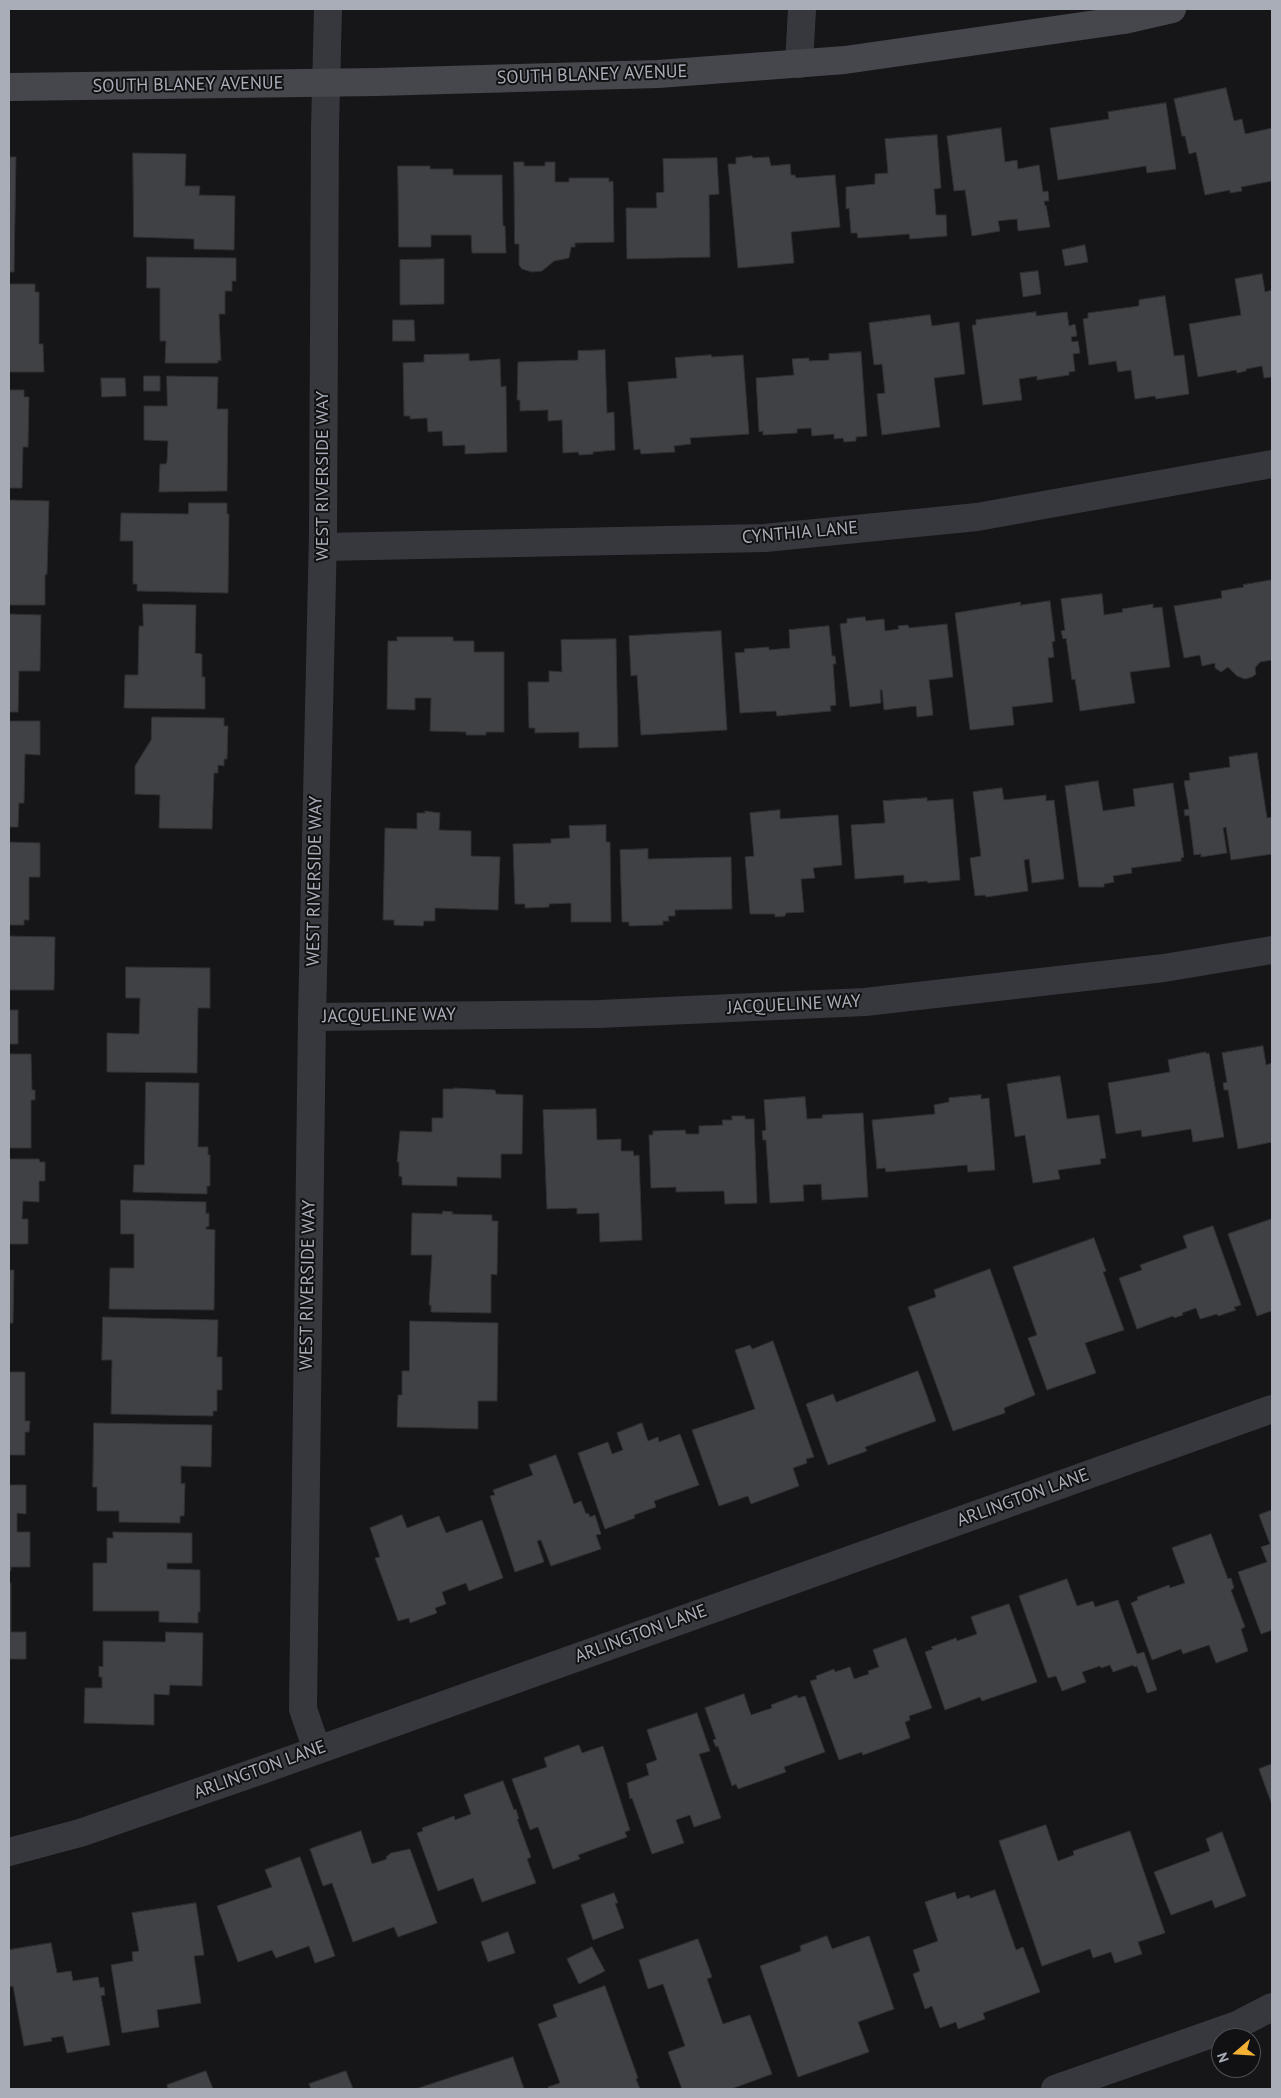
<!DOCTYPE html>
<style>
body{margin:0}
#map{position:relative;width:1281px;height:2098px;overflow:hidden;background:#161618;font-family:"PT Sans",sans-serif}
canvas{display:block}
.frame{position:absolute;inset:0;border:10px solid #a8adb8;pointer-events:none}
.north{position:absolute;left:1211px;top:2028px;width:50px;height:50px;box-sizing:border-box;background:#111113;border:1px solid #4d4f55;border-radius:50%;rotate:251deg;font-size:14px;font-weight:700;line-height:20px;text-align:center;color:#a8adb8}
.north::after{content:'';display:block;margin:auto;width:18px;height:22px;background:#f2b134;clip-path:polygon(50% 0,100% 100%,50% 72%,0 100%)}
</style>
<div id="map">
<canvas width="1281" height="2098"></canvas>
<div class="frame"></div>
<div class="north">N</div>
</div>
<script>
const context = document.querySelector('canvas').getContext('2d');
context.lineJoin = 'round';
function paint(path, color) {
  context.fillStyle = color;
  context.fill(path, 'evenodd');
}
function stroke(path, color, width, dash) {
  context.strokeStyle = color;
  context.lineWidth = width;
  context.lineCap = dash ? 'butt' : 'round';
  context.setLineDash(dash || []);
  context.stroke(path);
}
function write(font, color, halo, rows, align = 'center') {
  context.font = font + ' "PT Sans",sans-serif';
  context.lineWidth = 4;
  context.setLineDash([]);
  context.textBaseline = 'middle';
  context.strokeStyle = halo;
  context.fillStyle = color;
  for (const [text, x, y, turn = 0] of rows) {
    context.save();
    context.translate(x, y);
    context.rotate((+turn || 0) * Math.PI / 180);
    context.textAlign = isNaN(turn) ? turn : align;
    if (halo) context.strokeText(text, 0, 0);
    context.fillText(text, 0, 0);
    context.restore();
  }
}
const building = new Path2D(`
 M1226,88L1234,121L1242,119L1245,134L1272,128V181L1241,187L1242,191L1230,193V190L1205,195L1196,152L1189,154L1185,136H1182L1174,99Z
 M1166,103L1176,169L1147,173L1146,166L1058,180L1050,128L1109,119L1108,112Z
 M1001,128L1005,162L1017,160L1018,169L1039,165L1043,192L1048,191L1049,201H1044L1045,206L1046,205L1050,227L1018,231L1017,219L998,221L1000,231L972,236L965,190L954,191L947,136Z
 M937,135L941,188L934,189L936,215H946L947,236L910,239L909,234L858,238L857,233H851L849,208L846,209V187L875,184V174L888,173L885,139Z
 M133,153L186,154L185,186H200L199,195L235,196L234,250L194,249V239L134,237Z
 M752,156L753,158L769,157L771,166L790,164L791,175H795L796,178L835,175L840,227L791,232L794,263L738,268L728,164H736V158Z
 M9,157H16L14,272H9Z
 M717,158L719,194L709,195L710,257L627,259L626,208H657L656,193L664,192L663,159Z
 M514,162H524V166H545V162H555V182H569V178H609V182L613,181L614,242L575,243V247H571L569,258L554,261L542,271L532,272L522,269L519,265V244H515Z
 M398,166H430V169H453V175H502L503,226H505L506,253H472L471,235H431V247H399Z
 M1085,245L1088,262L1065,266L1062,250Z
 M147,257L236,258V281H232V291H225V314H219L221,361L218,360V363H165L166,341H160V288H147Z
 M444,259V304L400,305V260Z
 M1038,271L1041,294L1023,297L1020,273Z
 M1262,274L1265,292L1272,290V377L1264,378L1262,366L1246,369V371L1237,373L1236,370L1198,377L1189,324L1241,315L1235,279Z
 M9,284H35V292H39V344H43L44,372H9Z
 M1165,296L1174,356L1184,355L1189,394L1156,399L1155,396L1135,399L1131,370L1118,372L1116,361L1089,365L1083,319L1088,318V313L1139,306V300Z
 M1036,312V316L1067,312L1069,326L1075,324L1077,336L1071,337L1072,342L1078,341L1080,353L1073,354L1075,371L1069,372V375L1037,380V376L1019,379L1022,400L983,405L972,325H976V320Z
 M930,315L932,326L959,322L965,374L934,378L940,427L882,435L877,394L885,393L882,364L874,365L869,323Z
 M393,320H414L415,341H393Z
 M605,350L607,413L614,412L615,450L593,452V454L579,455L578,452L563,453L562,420L548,421V410L520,411V400H517L518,362L578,360V351Z
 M861,352L867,436L856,437V441L844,442L843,438L834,439V434L812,436L811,428L797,429V433L763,435V431L759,432L756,378L794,375L792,359L809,358V361L829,360V354Z
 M469,354V361L500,359L501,387L506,386L507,452L465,454V445L443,446L442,431L428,432L427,418L410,419V416H404L403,363L424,362V355Z
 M711,355L712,357L743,355L749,434L690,438L691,444L674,446L675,452L641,454L640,449L634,450L628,382L677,378L675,358Z
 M144,376H160V391H144Z
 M167,376L218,377L217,409H228L227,491L159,492L160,464H166L167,461L168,441L144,440V406H167Z
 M101,378H125L126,396L102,397Z
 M9,390H24V397H29L28,447H23L22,488H9Z
 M9,500L49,501L47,574L45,575V605H9Z
 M189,503H227V514H229L228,593L137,591V584H133V541H120L121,513L188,514Z
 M1272,580V660L1260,662L1255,668L1256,674L1252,677L1245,679L1237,676L1228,667L1221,672L1215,668V663L1202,666L1200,655L1184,658L1174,606L1222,598L1221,591L1244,587L1243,585Z
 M1102,594L1104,615L1123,612L1122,609L1153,604V608L1162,607L1170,667L1130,672L1135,703L1080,711L1075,679L1072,680L1066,638L1063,639L1061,631L1065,630L1061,599Z
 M1050,601L1055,641L1052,642L1054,657L1048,658L1053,702L1012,707L1014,725L970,730L955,613L1021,602L1020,605Z
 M143,604L196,605L195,653L202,654V677H205V709L124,708L125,675H138L139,626H143Z
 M9,614L41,615L40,671H19L18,712H9Z
 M865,617L866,621L884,619L885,631L899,629L898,626L908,625L909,628L947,624L953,677L929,680L933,715L917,717L916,706L884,710L882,690H880L881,703L850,707L840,624L847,623V619Z
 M829,626L832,656H835L836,664H833L836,705L830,706L831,711L777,716L776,711L740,713L735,653L745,652L744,649L769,647V650L790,648L789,630Z
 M721,631L727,730L641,735L637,675L631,676L629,636Z
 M397,637H453V641H474V652H504V732H486V735H466V732L430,731L431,698H415V710L387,709L388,641H397Z
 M616,639L618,747L579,748V732L535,733V728H529L528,682H549V671L562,672L561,640Z
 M152,717L224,718V726H228L227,759H224V766L218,765V773H214L212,829L159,828L160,795L135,794V766L151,740Z
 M9,721H40V755L25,754L24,803H19L18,827H9Z
 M1257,753L1267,818L1272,817V854L1231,860L1226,827L1223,828L1227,853L1201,857V854L1194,855L1189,815L1185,816L1184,810L1189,809L1184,781L1190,780L1189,773L1230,767L1229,757Z
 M1098,781L1103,811L1135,806L1133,789L1173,783L1184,857L1181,858V861L1131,868L1132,873L1113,876L1114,882L1104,884V887H1079L1065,786Z
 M1002,788L1004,800L1046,795V801L1054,800L1064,879L1032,883L1029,859L1024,860L1028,891L986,897L985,895L975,896L970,858L981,856L973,792Z
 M927,798V801L953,799L960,880L928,883L927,881L904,883V875L855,879L851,825L885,823L883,801Z
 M780,810V819L838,815L842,865L813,868L815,878L801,879L804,912L786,913L785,916L775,917V914H750L745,857L754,856L750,813Z
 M425,811L440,813L439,830L471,831V856L500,857L498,910L435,908V921H424L423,926L394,925V920H383L385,828L417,829V813H425Z
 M606,825V842H610L611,922H571V903L549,904V907L525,908V904H515L513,844L551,843V839L570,838L569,826Z
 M9,842L40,843V877H29V920H24V925H9Z
 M648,849V859L731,857L732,909L675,910V916H668L669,921H663V925L629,926V922H622L620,850Z
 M9,936L55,937L54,990H9Z
 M126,967L210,968V1008H198L197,1073L107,1072V1033L139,1034L140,998H126Z
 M9,1010H18V1044H9Z
 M1263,1046L1266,1065L1272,1063V1142L1238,1149L1228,1090H1224L1223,1083L1227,1082L1222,1053Z
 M1206,1052V1054L1209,1053L1224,1137L1193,1142L1191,1129L1142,1137L1141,1130L1116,1134L1108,1083L1170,1072L1168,1060Z
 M9,1054H31L32,1090H35V1100H31V1148H9Z
 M1060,1076L1067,1119L1099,1115L1106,1158L1100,1159L1101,1164L1058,1170L1060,1179L1033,1183L1025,1135L1015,1137L1007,1084Z
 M146,1082L199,1083L198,1147H208V1155H210V1186H207V1194L133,1192L134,1165H144Z
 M454,1088L495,1090L496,1094L523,1095L522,1154H501V1178L457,1177V1186L402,1185V1177L399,1176V1162H397L400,1131L432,1132V1118H443V1089H454Z
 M981,1095V1099L989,1098L995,1170L968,1172L967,1165L886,1172L885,1168L877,1169L872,1120L935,1114L934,1105L949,1102V1098Z
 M805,1097L807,1119L823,1118L822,1115L863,1113L868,1197L822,1200L821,1184L803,1185L804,1201L770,1203L766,1140H763L762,1131L766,1130L764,1100Z
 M596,1109L597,1140L621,1139V1151H633L634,1156L639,1155L642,1240L600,1242L599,1213L577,1214V1208L547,1209L543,1110Z
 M732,1116H745V1119H754L757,1203L725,1204L724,1191L676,1192V1187L651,1188L649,1135H653V1131L685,1130L686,1134H699V1126L723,1125L722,1120H732Z
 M9,1159H39L40,1162H45V1181H39V1202L23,1201L22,1219H28V1244H9Z
 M121,1200L206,1202V1214L209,1213V1226L206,1227V1229L215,1230L214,1310L109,1309L110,1268H134V1234H121Z
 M443,1211L453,1212L452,1214L492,1215V1221H498L497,1275L491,1274V1313L431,1312V1305H429L432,1255H411L412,1213L442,1214Z
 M1272,1219V1315L1271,1311L1257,1316L1228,1234Z
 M1213,1226L1241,1305L1234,1307L1236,1310L1218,1316L1217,1314L1200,1319L1196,1308L1182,1313L1183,1315L1174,1318L1173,1316L1137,1329L1119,1278L1142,1270L1140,1265L1187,1248L1183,1236Z
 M1094,1238L1106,1271L1103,1272L1124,1330L1085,1343L1096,1373L1047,1390L1028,1338L1037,1335L1013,1267Z
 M9,1263V1270H14L13,1323H9Z
 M990,1269L1035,1395L1004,1408L1005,1413L953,1431L908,1307L936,1297L934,1290Z
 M103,1317L218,1320L217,1357H222V1390H217V1411H213V1416L111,1414L112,1360H102Z
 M410,1321L498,1323L497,1401H478V1429L397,1427L398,1395H402V1371H409Z
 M773,1341L814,1457L806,1459L807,1463L793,1468L799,1486L751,1504L748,1496L719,1506L692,1430L755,1409L735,1350L750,1345L752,1349Z
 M918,1371L936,1421L865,1447L867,1451L828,1465L806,1404L833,1394L836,1402Z
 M9,1372H25V1421H30L29,1432H25V1455H9Z
 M94,1423L212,1425L211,1467L181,1466V1484L185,1483L184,1516H180V1523L119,1522V1511H97V1487H93Z
 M642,1423L648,1441L658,1437L659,1442L680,1434L699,1485L654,1501L656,1507L634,1515L635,1518L605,1529L578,1453L608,1442L612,1454L623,1450L617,1433Z
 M556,1455L574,1504L581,1501L586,1514L588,1513L590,1517L595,1515L601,1534L596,1535L601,1549L551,1566L541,1540L537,1541L544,1562L515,1572L490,1496L495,1495L493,1490L533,1475L529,1465Z
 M9,1485H26V1514L17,1513V1532H30V1567H11V1571H9Z
 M1272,1510V1630L1261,1634L1238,1572L1267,1562L1261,1547L1270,1544L1259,1515Z
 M402,1515L407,1528L439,1516L446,1533L482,1520L503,1578L469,1591L466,1583L442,1592L446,1604L435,1608L437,1613L410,1623L409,1618L398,1621L375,1558L380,1557L370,1528Z
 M113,1532L192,1533V1563H167V1569L200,1570V1612H198V1623L159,1622V1611H93V1563H107V1538H113Z
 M1211,1534L1228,1579L1231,1578L1234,1588L1231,1590L1245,1627L1241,1629L1248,1651L1216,1663L1209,1645L1183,1654L1181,1649L1152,1660L1131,1603L1138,1600L1137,1597L1169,1585L1170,1588L1185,1583L1172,1548Z
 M1067,1579L1077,1606L1093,1601L1095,1607L1118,1600L1137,1654L1144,1652L1157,1690L1147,1693L1137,1666L1134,1667L1133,1665L1113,1672L1110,1665L1101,1668L1100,1666L1082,1672L1086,1682L1062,1691L1056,1676L1048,1678L1019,1596Z
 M9,1583H11V1632H26V1659H9Z
 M1009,1604L1037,1682L982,1701L980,1697L945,1710L925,1652L933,1649L931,1647L956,1638L957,1641L977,1634L971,1617Z
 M166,1632L203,1633L202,1686L170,1685L169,1695L154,1694V1725L84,1723L85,1688H102V1677H99V1666L103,1667V1641L165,1642Z
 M906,1638L932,1708L909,1716L910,1720L905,1722L910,1738L863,1755L862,1752L839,1760L810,1681L817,1679L816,1676L834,1669L835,1672L850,1667L854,1679L869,1674L868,1671L879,1667L873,1650Z
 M744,1694L751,1715L772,1708L771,1705L797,1695L798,1698L805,1696L825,1752L784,1767L786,1772L738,1789L736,1784L732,1786L718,1746L716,1747L713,1740L716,1739L705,1708Z
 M697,1713L710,1751L699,1754L721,1818L694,1827L690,1815L676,1820L684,1843L652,1854L632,1798L630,1799L627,1783L649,1775L646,1764L657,1760L647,1730Z
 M579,1745L582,1753L603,1746L630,1830L625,1832L627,1837L578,1855L580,1859L553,1869L538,1827L530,1830L512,1779L547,1767L544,1758Z
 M1272,1764V1805L1259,1769Z
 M503,1781L514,1810L516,1809L519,1819H517L531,1857L527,1859L536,1883L482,1902L473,1878L438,1891L417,1833L423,1831L422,1828L454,1816L455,1820L471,1814L464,1795Z
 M1046,1825L1058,1861L1074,1855L1073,1851L1130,1831L1165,1933L1138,1942L1142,1954L1115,1963L1111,1952L1093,1958L1090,1949L1042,1966L999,1841Z
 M361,1831L372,1864L387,1859L386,1857L391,1853L410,1849L437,1923L398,1937L394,1927L353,1942L332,1883L323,1886L310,1849Z
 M1222,1832L1246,1896L1215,1908L1212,1900L1171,1915L1154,1872L1210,1851L1206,1839Z
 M300,1857L335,1956L315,1963L309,1946L276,1958L272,1950L238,1962L217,1906L272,1887L265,1870Z
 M995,1890L1016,1950L1023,1947L1040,1992L983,2013L985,2019L958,2029L956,2022L940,2028L932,2006L925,2009L913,1974L920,1971L913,1950L938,1941L925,1902L955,1892L957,1899L969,1895L970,1898Z
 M614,1893L618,1903H615L624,1928L593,1940L581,1905Z
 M196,1903L204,1955L194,1956L201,2003L157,2010L159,2027L122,2033L111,1965L133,1961L132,1952L139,1951L132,1913Z
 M508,1932L515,1953L488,1962L481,1942Z
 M827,1936L832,1949L869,1936L894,2009L858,2022L869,2052L798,2077L760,1966L801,1951L800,1946Z
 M698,1939L712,1977L707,1979L723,2024L750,2015L772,2074L731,2089H682L668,2052L685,2046L663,1984L648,1989L639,1960Z
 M51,1943L57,1973L71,1971L73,1981L98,1977L100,1988L104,1987L105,1995L101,1996L110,2045L67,2053L63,2036L51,2038L52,2041L24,2046L13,1986L9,1987V1950Z
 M592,1947L605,1971L579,1984L567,1959Z
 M605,1986L638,2078L636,2079L640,2089H549L548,2087L560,2083L538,2024L557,2017L553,2005Z
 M513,2057L524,2089H416Z
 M206,2071L213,2089H168L167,2085Z
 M346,2071L353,2089H311L309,2084Z`);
const street = new Path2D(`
 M799,64L802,9
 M323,547L765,538L977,517L1272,464
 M312,1017L599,1014L865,1002L1164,968L1272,950
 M317,1750L303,1709L312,1017L323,534L325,128L328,9
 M9,1852L80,1833L262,1770L1272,1409
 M1055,2089L1237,2025L1272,2007`);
const secondary = new Path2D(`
 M9,87L377,82L658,74L845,60L1124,20L1172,9`);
const streetNames = [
 ["SOUTH BLANEY AVENUE",592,75,-2],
 ["SOUTH BLANEY AVENUE",188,85,-1],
 ["WEST RIVERSIDE WAY",323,476,-90],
 ["CYNTHIA LANE",800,533,-5],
 ["WEST RIVERSIDE WAY",315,881,-89],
 ["JACQUELINE WAY",794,1005,-3],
 ["JACQUELINE WAY",389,1016,-1],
 ["WEST RIVERSIDE WAY",308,1285,-89],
 ["ARLINGTON LANE",1023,1498,-20],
 ["ARLINGTON LANE",641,1634,-20],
 ["ARLINGTON LANE",260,1770,-20]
];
paint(building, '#404145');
stroke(building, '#303034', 1);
stroke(street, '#37383d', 28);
stroke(secondary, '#45474d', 28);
write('18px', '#a8adb8', '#111113', streetNames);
</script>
